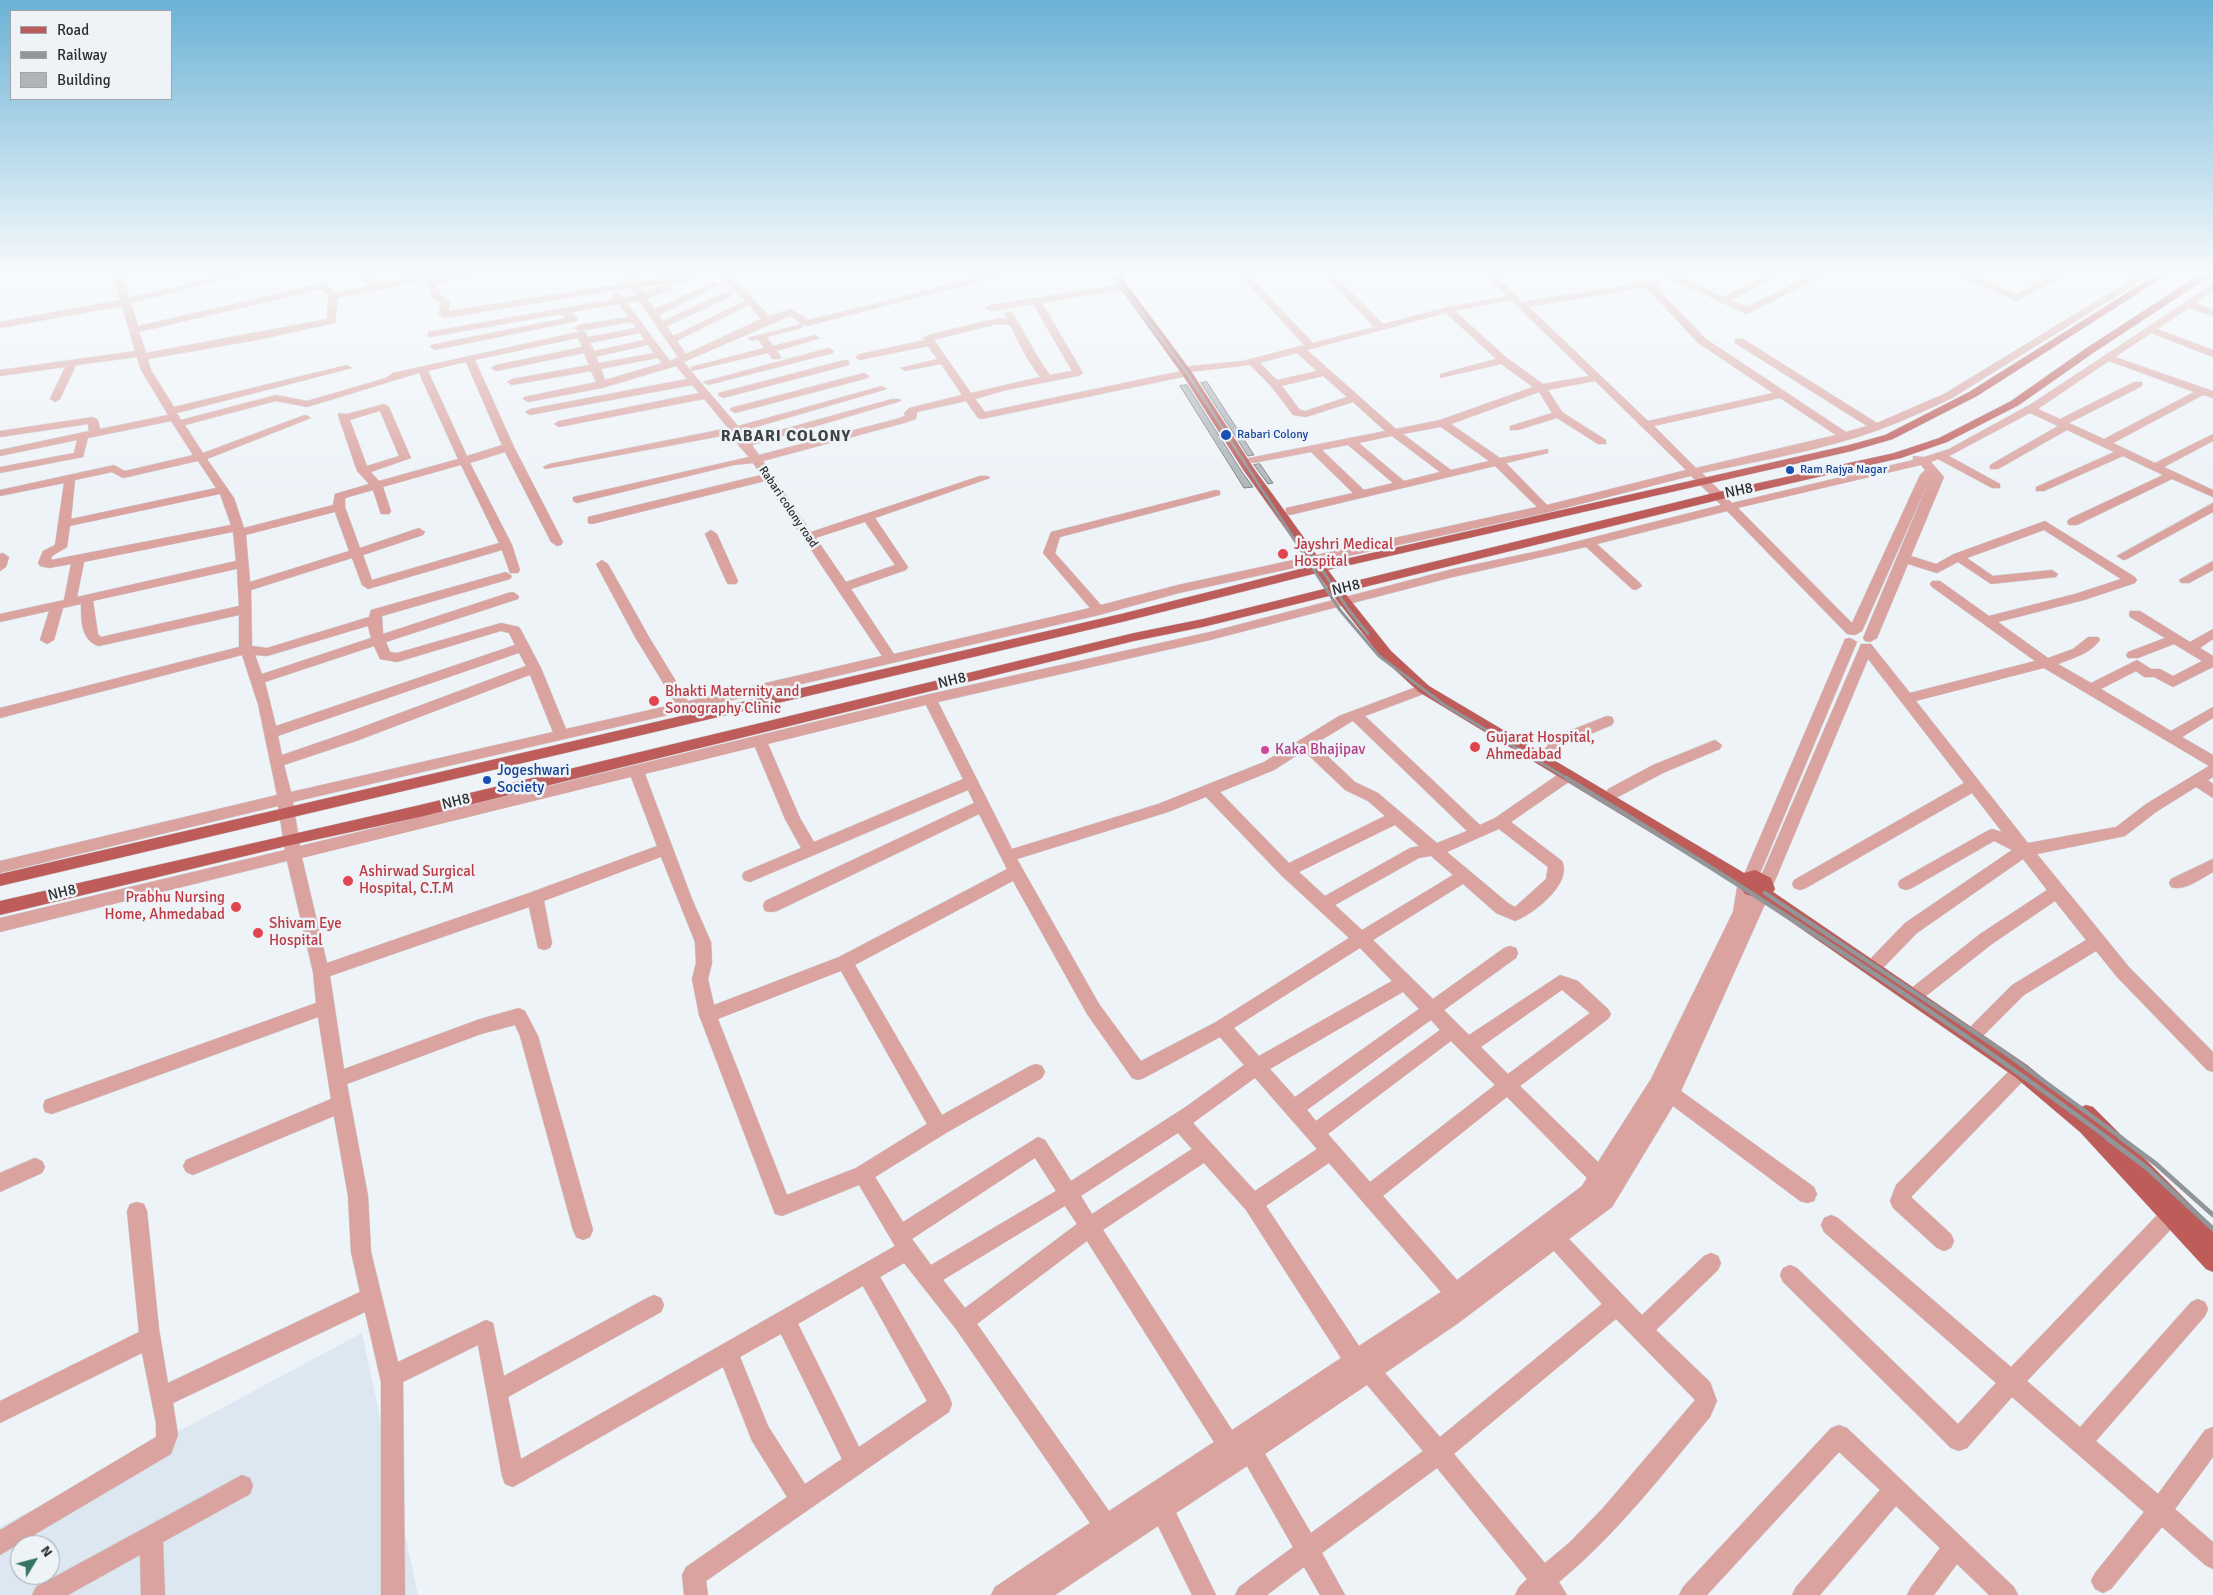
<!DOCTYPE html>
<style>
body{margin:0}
#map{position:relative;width:2213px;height:1595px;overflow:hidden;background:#eef3f8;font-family:Signika,sans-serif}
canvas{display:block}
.legend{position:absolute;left:10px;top:10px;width:162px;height:90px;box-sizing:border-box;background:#eef3f8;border:1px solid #a0a4a8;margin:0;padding:6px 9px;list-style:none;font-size:15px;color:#2c2e30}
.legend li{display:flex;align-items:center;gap:10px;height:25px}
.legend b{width:25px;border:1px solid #a0a4a8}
.north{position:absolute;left:10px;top:1535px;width:50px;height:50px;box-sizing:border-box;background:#eef3f8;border:1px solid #a0a4a8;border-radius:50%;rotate:53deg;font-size:14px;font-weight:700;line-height:20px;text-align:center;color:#2c2e30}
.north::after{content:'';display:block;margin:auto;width:18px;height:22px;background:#357462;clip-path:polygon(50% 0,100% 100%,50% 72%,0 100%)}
</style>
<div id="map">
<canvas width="2213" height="1595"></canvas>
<ul class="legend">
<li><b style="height:6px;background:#be5c5a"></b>Road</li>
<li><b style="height:6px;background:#929699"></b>Railway</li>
<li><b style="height:14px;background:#afb4b9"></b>Building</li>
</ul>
<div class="north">N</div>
</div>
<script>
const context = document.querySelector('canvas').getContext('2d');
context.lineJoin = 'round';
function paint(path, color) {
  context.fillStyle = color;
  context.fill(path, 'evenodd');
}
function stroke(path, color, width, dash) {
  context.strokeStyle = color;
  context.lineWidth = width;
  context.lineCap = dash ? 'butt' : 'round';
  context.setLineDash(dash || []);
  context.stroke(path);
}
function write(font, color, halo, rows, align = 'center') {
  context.font = font + ' Signika,sans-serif';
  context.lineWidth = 5;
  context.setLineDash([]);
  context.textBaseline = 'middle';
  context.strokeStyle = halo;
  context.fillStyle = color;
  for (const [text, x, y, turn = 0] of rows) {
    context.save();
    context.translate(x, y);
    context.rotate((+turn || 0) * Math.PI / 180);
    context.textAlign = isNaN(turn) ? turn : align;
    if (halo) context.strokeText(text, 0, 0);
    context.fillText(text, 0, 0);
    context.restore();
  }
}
const built = new Path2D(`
 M362,1333L418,1595H0V1527ZM20,1545H50V1575H20Z`);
const building = new Path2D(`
 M1207,382L1254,455L1248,456L1201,383Z
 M1187,385L1242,472L1253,487L1244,488L1180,386Z
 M1260,464L1273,483L1268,484L1254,465Z`);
const minor = new Path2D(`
 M111,271H121L129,298L242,271H258L131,303L138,326L324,283L335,293L368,286L361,271H371L376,285L423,275L421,271H431L434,279L475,271H495L436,284L441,295L450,300L449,311L627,283L623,274L629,271H652L634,276L636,282L694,274L699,277L694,280L639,287L644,293L666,285H672V289L647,299L655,309L713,282L721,284L659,315L663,321L726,292H732V296L667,326L673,336L741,303H747L714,271H744L729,276L747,292L769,316L791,309L809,320L1004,271H1020L807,326L803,325L802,328L767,337L773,346L815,335L820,338L777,351L781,357L780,359H772L768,353L691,371L738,426L882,386L887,389L742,431L748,439L892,399H900L901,401L752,445L759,455L896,419L905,416L904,413L909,408L962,395L941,364L905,371L900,368L937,359L928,346L860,360L855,357L860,354L925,340L923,338L928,335L998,318L1007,319L1004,314L1006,312H1012C1025,332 1035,355 1050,375L1072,371L1033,304L990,311L985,308L990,305L1124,284L1127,285V289L1042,303L1083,373L1078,376L1006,390L975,399L985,412L1186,370V367L1190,366L1243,361L1304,345L1236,271H1245L1313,343L1374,327L1321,271H1330L1383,324L1448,307L1506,296L1482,271H1491L1523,302L1660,280V284L1654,285L1706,339L1846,432L1867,426L1735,343V339H1743L1877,423L1944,394L2146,271H2157L1952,398C1929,409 1905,420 1881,429C1824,450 1762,460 1702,473L1732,503L1913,460V456L1924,457L1949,449L2031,404L2213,284V291L2195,303L2213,310V316L2189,308L2157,329L2213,350V357L2151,333L2115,357L2207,389L2213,391V398L2203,395L2113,443L2155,463L2213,434V441L2164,467L2213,490V497L2172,479L2077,525H2069L2067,522L2069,519L2163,475L2123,456L2044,491H2036V487L2114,452L2067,430L1998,469H1990V465L2058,426L2030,413L1949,456L2000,484V488H1992L1938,459L1931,462L1944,477L1911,556L1936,564L1954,554L2045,521L2135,577L2137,580L2135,583L2084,600L1998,622L2048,658L2073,649L2088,637H2098L2100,640C2090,654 2073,658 2058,664L2091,683L2137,660L2151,669H2160L2173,676L2202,661L2174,644L2138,658H2128L2126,655L2128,652L2165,638L2130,617L2129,614L2130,611H2140L2190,642L2213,629V639L2200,648L2213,656V667L2173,687L2154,677H2144L2136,671L2101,689L2171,731L2213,707V718L2182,737L2213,755V777L2208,780L2213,784V798L2196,787L2156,812L2125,836L2037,854L2129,967L2213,1052V1072L2207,1070L2117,977L2096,951L2024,995L1984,1035L1978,1038L1972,1035L1969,1030L1972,1025L2012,985L2086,940L2055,901L1992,944L1926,996L1920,998L1914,996L1911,991L1914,986L1980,934L2047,890L2023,859L1917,933L1884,967L1878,969L1872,967L1870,962L1872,957L1905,923L2012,850L1994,841L1912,888L1906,890L1900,888L1898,884L1900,880L1987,831L1992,829L2002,832L1972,793L1806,888L1800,890L1794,888L1792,884L1794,880L1964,783L1868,659L1774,883L1768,889L1770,893L1681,1091L1814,1187L1817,1194L1814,1201L1807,1203L1800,1201L1673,1106L1612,1207L1569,1239L1642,1315L1704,1256L1711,1253L1718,1256L1721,1263L1718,1270L1656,1330L1710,1382L1717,1401L1710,1417C1663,1474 1617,1534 1559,1582L1567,1595H1515L1519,1587L1527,1579L1437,1468L1322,1553L1345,1595H1320L1304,1567L1267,1595H1235L1239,1587L1293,1547L1247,1466L1176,1513L1216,1595H1192L1158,1526L1055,1595H991L995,1587L1090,1523L956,1329L904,1263L880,1277L949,1396L952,1404L949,1412L706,1581L708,1595H684L682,1575L686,1567L787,1497L752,1441L723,1367L513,1487L505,1484L502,1476L478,1345L403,1382L405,1595H381V1382L365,1312L173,1403L178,1435L171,1454L0,1555V1530L156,1437V1423L142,1353L0,1423V1401L139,1332L127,1211L130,1204L137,1202L144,1204L147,1211L159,1329L168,1383L360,1292L351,1252L348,1196L334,1116L193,1175L186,1172L183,1166L186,1160L331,1099L318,1017L52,1114L45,1112L43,1106L45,1100L316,1003L313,972L287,861L0,932V918L285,850L278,806L0,873V861L277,795L258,704L242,655L0,718V708L239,647V615L99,646C81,641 81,620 81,604L63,608L54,640L47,644L40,640L49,611L0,622V614L64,600L71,564L49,568L40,566L38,563L43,551L55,545L64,483L0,496V490L114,465L125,471L193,455L171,421L88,438L83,457L0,473V467L74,453L77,440L0,456V450L89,431L88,424L0,437V431L93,417L98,420L100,429L168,415L141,370L137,357L76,365L60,399L55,402L50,399L65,367L0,376V370L135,351L122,306L0,328V322L120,300ZM425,280L434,299L440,301L439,315L444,318L630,288L636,295L624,298L617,292L612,295L615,299L428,332V336L431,337L560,314L566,318L431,345L430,347L435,350L577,321V317L571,312L619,304L628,317L579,325L574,328L579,331L632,322L636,328L588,337L585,332L582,331L393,373L386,378L307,401L276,395L181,420L177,413L352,368L347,365L174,407L151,370L148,359L257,340L335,323L338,298ZM1646,287L1698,343L1773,393L1648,421L1529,307ZM322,289L328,296L327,319L146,353L139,332ZM1511,300L1518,307L1589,376L1543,384L1507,358L1455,311ZM639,301L678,357L670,361L627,303ZM749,305L761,319L686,354L677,341ZM1446,313L1496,359L1440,374V378L1501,364L1533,387L1440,420L1396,429L1307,350ZM790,316L802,324L747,338L752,341L758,339L764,348L691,367V371L684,362ZM997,324L1010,325L1028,360L1040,377L971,393L934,340ZM640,333L644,340L594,351L590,343ZM578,338L582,347L496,365L491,368L496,371L584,353L589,365L512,379L507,382L512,385L591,371L596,382L524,397L523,399L528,402L602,388L676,366L687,379L530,409L525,412L530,415L692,385L699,393L559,421L554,424L559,427L704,399L728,428L549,464L543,467L545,469L732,434L739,446L749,457L573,497V501L577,503L734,465L753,463L761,475L588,517V523L592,524L765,481L882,656L688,701L649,637L608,564L602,560L596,564L635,637L676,704L566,729L541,668L521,630L519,627L501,623L397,653L390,652L386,642L518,599L519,596L513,592L508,593L383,634L382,616L510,579L512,576L506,572L371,610L369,617L267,648L252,646L251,590L352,558L362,585L368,589L502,550L510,573H518L520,570L512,545L470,463L505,452L551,542L557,546L561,545L563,542L514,447L475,360ZM648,345L654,353L599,363L596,357ZM1297,353L1317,371L1277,380L1260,363ZM658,358L662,363L605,380L601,369ZM2109,361L2194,392L2104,439L2069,423L2142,386V382H2134L2060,419L2038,409ZM466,362L502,445L467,456L428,371ZM1250,365L1271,386L1293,415L1306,417L1353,402L1385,431L1249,458L1247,460L1253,463L1311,452L1353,493L1286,508V514L1290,515L1495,466L1537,507L1178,585L1101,605L1055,553L1060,537L1220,495V491L1216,490L1051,532L1043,553L1090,608L894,654L851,589L906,570L908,567L875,518L990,478L988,476H980L811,532L763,461L904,423L916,419L917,412L966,401L978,418L982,419L1187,376L1191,375V372ZM419,373L458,459L379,481L371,472L411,458L389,407L384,404L347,414L339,413L338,415L357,471L369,484L335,494L333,505L244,528L234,498L207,459L311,418L306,415L302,416L203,453L185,425L276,401L307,407ZM1323,376L1347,397L1305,411L1300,410L1282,386ZM1595,381L1686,470L1547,505L1506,463L1548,453V449L1500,458L1451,424L1539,392L1552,413L1510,426V430H1518L1557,418L1598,444H1606V440L1562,412L1548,390ZM1780,398L1836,435L1696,468L1654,426ZM380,411L399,456L367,466L350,420ZM1441,427L1489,461L1451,470L1403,434ZM1392,436L1440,472L1404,481L1359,443ZM1348,445L1393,483L1364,490L1322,450ZM198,461L216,488L71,519L75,480L112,472L123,478ZM461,465L499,543L372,580L363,555L423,535L425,532L419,528L360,548L345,507V498L373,490L381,514H389L391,511L383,487ZM1921,465L1925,470L1920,475L1852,623L1738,508ZM1691,476L1721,505L1543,550L1453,569L1210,632L930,694L300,846L293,802L1099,615L1179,593L1545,513ZM1931,476L1863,638L1865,641L1870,642L1877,638L1908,564L1937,573L1958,562L1991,584L2056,577L2058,574L2052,570L1993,576L1967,558L2044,530L2121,579L2075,594L1989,616L1940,581H1932L1930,584L1932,587L2035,661L1910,693L1871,644H1861L1758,883L1760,887L1756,888L1751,899L1754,881L1759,876L1857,642L1850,638L1845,639L1743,877L1738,882L1733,912L1651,1079L1598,1162L1520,1086L1608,1019L1611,1014L1608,1009L1578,981L1560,975L1469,1035L1444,1010L1516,958L1518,953L1516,948L1510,946L1504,948L1433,999L1373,940L1463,884L1496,913L1515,921C1534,914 1573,883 1562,861L1511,822L1573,779L1575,775L1573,771H1563L1495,818L1480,825L1365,716L1429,692L1431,689L1429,686L1424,684L1339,716L1264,762L1158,804L1012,849L938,702L1210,640L1453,577L1586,547L1632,589L1636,590L1642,586L1640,583L1597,544L1727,511L1847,634L1855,635L1862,631ZM220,494L231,525L51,560L52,556L67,547L70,526ZM335,512L349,551L250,582L246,535ZM865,522L895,565L846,582L816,538ZM233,532L236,561L77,597L84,562ZM237,569L239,606L101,637L98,634L93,601ZM368,626L371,638L262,674L255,655L267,656ZM501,631L509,633L515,645L276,726L265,682L374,646L380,659L397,662ZM519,653L526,666L349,732L282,755L278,736ZM2044,668L2209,766L2146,804L2116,827L2028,843L1916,701ZM530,675L553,732L291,792L284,765L359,740ZM926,705L963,779L814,842L800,818L768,744ZM1353,721L1467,831L1437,843L1378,793L1355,782L1315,744ZM755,747L785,819L801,848L744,872L742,876L744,880L750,882L968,790L974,803L765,901L763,906L765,911L771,912L777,911L979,814L1007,869L839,957L714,1005L708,979L712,963L711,942L692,899L645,774ZM1304,751L1345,790L1368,801L1385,816L1289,863L1220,792L1274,770ZM631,777L657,846L529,893L327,963L302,858ZM1206,797L1281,875L1349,938L1216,1022L1141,1061L1099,1004L1017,859L1168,812ZM1395,825L1419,846L1410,848L1325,896L1299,872ZM1499,829L1548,867L1546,879L1515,907L1508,903L1447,852ZM1431,856L1453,875L1362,930L1335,905L1419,858ZM661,857L695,942L696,963L692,979L699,1015L775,1214L782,1216L859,1185L895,1246L521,1459L508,1397L661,1312L664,1305L661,1298L654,1295L647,1298L504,1376L493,1323L486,1320L398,1362L371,1252L368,1196L347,1084L481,1034L515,1025L520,1036L573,1230L576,1237L583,1240L590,1237L593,1230L538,1036L525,1011L519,1008L480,1019L344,1069L330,976L529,907L538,948L544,950L550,948L552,943L544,901ZM1013,881L1087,1014L1132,1078L1138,1080L1144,1078L1220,1037L1244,1065L1187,1106L1071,1181L1045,1140L1038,1137L903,1222L875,1177L946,1133L1042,1078L1045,1072L1042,1066L1036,1064L1030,1066L942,1115L855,965ZM1360,948L1392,981L1259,1056L1234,1028ZM841,971L927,1124L856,1168L787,1195L718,1019ZM1562,990L1590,1013L1508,1074L1481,1047ZM1403,992L1419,1009L1295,1097L1270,1069ZM1431,1020L1440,1030L1316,1121L1307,1110ZM1451,1041L1495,1085L1370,1182L1328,1134ZM1255,1078L1317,1149L1255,1191L1193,1123ZM1507,1097L1587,1178L1582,1186L1457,1280L1383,1196ZM1178,1133L1192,1149L1092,1214L1081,1196ZM1035,1158L1056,1191L931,1265L912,1239ZM1204,1163L1246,1210L1341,1358L1232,1430L1103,1230ZM1329,1163L1441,1292L1359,1346L1266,1206ZM1065,1206L1077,1224L965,1308L943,1280ZM1087,1241L1214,1442L1109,1511L977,1324ZM1554,1251L1602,1304L1440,1437L1385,1373L1457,1324ZM863,1286L927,1401L859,1447L798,1324ZM1616,1319L1695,1400L1603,1508L1570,1542L1545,1563L1454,1454ZM781,1334L842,1459L805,1484L768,1426L740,1357ZM1367,1385L1423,1451L1311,1533L1265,1454Z
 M580,271H598L580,275Z
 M1111,271H1131L1127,274L1111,275Z
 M1401,271L1395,275L1390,272L1391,271Z
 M1653,271H1665L1723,297L1775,271H1787L1731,300L1747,307L1820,271H1832L1747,314Z
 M1949,271H1961L2016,294L2046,279L2032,271H2044L2053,275L2062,271H2073L2016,301Z
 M829,348L834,351L833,353L708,385L703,382Z
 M845,360L849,361V365L723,398L718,395L719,393Z
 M864,373L869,376L868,378L735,413L730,410L731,408Z
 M2213,503V512L2127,559L2123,560L2117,556Z
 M711,530L717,534L738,581L736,584H728L726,581L705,534Z
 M3,553L9,557L6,567L0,571V554Z
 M2213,561V570L2189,583H2181L2179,580Z
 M1607,716L1612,717L1614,721L1612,725L1564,745L1553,758H1543L1541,754L1554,737Z
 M1715,740L1722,745L1720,749L1663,773L1618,797H1608L1606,793L1608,789L1653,765Z
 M2213,859V872C2202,878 2184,892 2171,887L2169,883L2171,879Z
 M2021,1063L2027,1065L2030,1071L2027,1077L1911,1197L1951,1234L1954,1241L1951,1248L1944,1251L1937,1248L1893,1208L1890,1201L1896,1185L2015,1065Z
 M35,1158L42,1161L45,1167L42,1173L0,1192V1173Z
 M2170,1206L2177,1209L2180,1216L2177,1223L2027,1381L2080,1427L2191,1302L2198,1299L2205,1302L2208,1309L2205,1316L2096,1441L2158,1494L2205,1430L2213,1427V1457L2175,1509L2213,1542V1569L2205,1565L2162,1527L2111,1589L2103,1593L2095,1589L2091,1581L2095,1573L2144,1512L2012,1397L1967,1448L1959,1451L1951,1448L1783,1282L1780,1275L1783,1268L1790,1265L1797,1268L1958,1424L1996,1383L1824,1232L1821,1225L1824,1218L1831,1215L1838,1218L2011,1367L2163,1209Z
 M1839,1425L1847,1428L2014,1587L2018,1595H1989L1957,1564L1934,1595H1907L1911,1587L1940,1548L1896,1506L1820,1595H1792L1796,1587L1880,1490L1839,1452L1707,1595H1679L1683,1587L1831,1428Z
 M242,1475L250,1478L253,1486L250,1494L163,1542L165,1595H141L140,1555L68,1595H32L36,1587Z`);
const major = new Path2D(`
 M1108,271H1117L1191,371L1255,470L1323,564L1849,445L1885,435L1969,392L2162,271H2173L1977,396L1893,439L1852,451L1328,570L1339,585L1718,492L1894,453L1939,438L2011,401L2085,349L2205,271H2213V274L2093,353L2019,405L1947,442L1901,458L1718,500L1344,592L1391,651L1429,686L1744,873L1755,870L1771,878L1775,889L1773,892L2027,1065L2079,1108L2086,1105L2093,1107L2213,1227V1272L2206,1269L2080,1132L2015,1077L1757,898L1745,894L1739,886L1419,692L1381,657L1333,595L1203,627L1134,641L420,817L291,845L0,915V901L420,805L1134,633L1203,619L1328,588L1317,573L1122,622L0,886V874L1121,614L1312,566L1244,471L1182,374Z`);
const railFar3 = new Path2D(`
 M1110,271L1187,373L1266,496`);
const railFar2 = new Path2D(`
 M1265,494L1339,609L1379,656L1443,704L1568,779
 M1302,540L1348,609L1368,634`);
const railFar1 = new Path2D(`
 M1566,778C1753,891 1934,1009 2109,1139
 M1765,893L2004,1052L2123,1139`);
const rail = new Path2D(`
 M2107,1138L2147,1168L2213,1229
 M2121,1138L2156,1164L2213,1215`);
const markers = [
 [1226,435,6,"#1a4fb4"],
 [1790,470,5,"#1a4fb4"],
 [1283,554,6,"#e0444e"],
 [654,701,6,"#e0444e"],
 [1475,747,6,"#e0444e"],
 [1265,750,5,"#d1479c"],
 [487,780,5,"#1a4fb4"],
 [348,881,6,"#e0444e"],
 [236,907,6,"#e0444e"],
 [258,933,6,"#e0444e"]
];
const farTransitnames = [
 ["Rabari Colony",1237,435],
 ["Ram Rajya Nagar",1800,470]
];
const farStreetnames = [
 ["Rabari colony road",788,507,56]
];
const streetNames = [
 ["NH8",1739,491,-12],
 ["NH8",1346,588,-14],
 ["NH8",952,681,-14],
 ["NH8",456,802,-14],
 ["NH8",62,893,-14]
];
const healthNames = [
 ["Jayshri Medical",1294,545],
 ["Hospital",1294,562],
 ["Bhakti Maternity and",665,692],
 ["Sonography Clinic",665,709],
 ["Gujarat Hospital,",1486,738],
 ["Ahmedabad",1486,755],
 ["Ashirwad Surgical",359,872],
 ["Hospital, C.T.M",359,889],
 ["Prabhu Nursing",225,898,"right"],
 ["Home, Ahmedabad",225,915,"right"],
 ["Shivam Eye",269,924],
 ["Hospital",269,941]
];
const hotelNames = [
 ["Kaka Bhajipav",1275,750]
];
const transitNames = [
 ["Jogeshwari",497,771],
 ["Society",497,788]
];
const farDistrictnames = [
 ["RABARI COLONY",786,437]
];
paint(built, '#dce7f2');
paint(building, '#afb4b9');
stroke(building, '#797e83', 1);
stroke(minor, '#cbd0d4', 1);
stroke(major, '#cbd0d4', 1);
paint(minor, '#dba39f');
paint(major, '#be5c5a');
stroke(railFar3, '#929699', 2.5);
stroke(railFar2, '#929699', 3);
stroke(railFar1, '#929699', 4.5);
stroke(rail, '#929699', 5);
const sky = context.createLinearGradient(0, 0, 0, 494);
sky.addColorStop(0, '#6bb2d5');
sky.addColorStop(0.55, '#f7fafc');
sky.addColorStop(1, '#f7fafc00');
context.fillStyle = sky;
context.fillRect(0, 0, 2213, 494);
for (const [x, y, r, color] of markers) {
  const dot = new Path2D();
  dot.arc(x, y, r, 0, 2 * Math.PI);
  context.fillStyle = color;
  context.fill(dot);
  stroke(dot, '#eef3f8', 2);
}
write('12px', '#164399', '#eef3f8', farTransitnames, 'left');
write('12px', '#2c2e30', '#eef3f8', farStreetnames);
write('15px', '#2c2e30', '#eef3f8', streetNames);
write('15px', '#be3a42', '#eef3f8', healthNames, 'left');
write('15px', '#b23c85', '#eef3f8', hotelNames, 'left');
write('15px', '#164399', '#eef3f8', transitNames, 'left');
context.letterSpacing = '1px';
write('bold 16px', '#3f4347', '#eef3f8', farDistrictnames);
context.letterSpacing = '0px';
</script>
